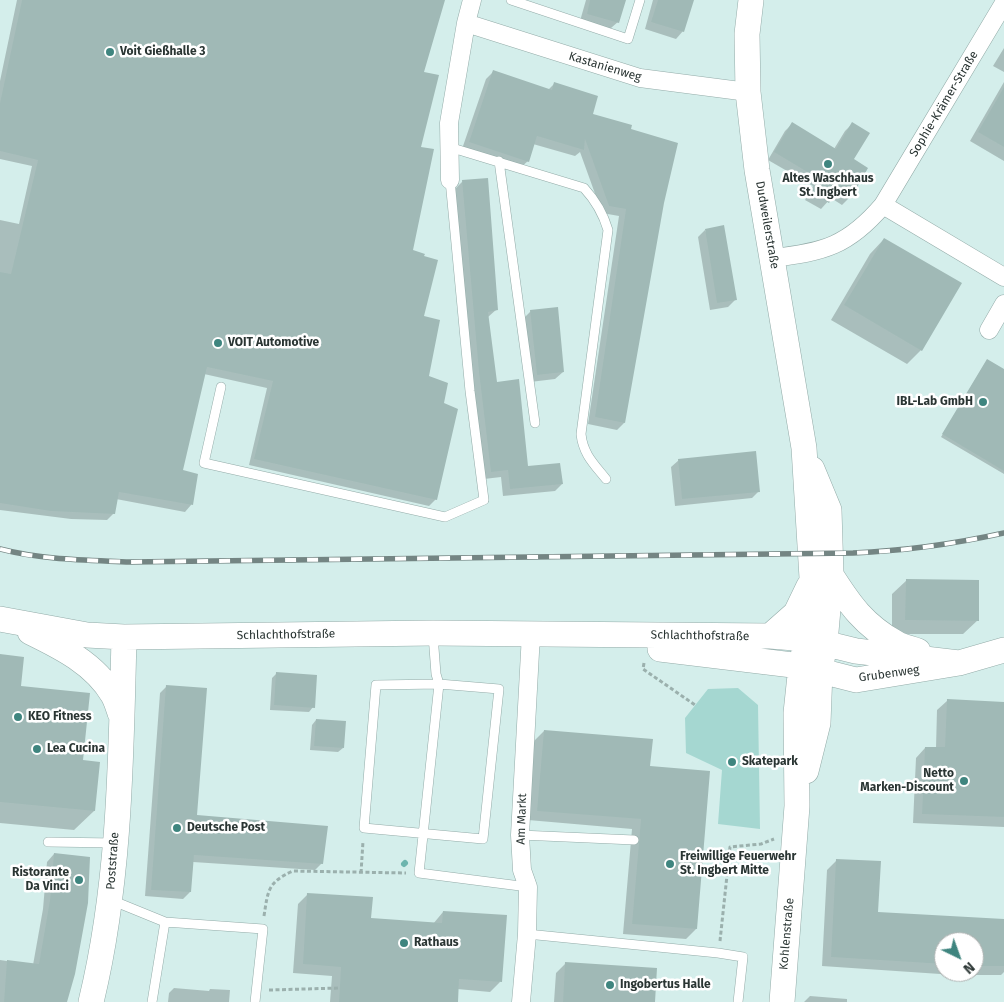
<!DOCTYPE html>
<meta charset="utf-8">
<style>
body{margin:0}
#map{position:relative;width:1004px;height:1002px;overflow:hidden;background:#d4eeeb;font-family:"Fira Sans",sans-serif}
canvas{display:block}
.north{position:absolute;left:934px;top:932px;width:50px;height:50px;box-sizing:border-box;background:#fff;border:1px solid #aaaead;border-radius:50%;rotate:138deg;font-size:14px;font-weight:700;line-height:20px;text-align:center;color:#2a3533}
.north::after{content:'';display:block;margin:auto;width:18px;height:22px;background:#3f857f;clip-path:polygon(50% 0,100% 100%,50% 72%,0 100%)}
</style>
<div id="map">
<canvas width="1004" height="1002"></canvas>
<div class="north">N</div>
</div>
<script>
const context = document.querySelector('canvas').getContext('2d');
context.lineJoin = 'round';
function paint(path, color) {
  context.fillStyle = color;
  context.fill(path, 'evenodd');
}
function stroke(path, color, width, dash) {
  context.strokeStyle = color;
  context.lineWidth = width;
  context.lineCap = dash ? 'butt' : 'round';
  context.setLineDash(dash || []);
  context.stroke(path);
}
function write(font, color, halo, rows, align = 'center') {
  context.font = font + ' "Fira Sans",sans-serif';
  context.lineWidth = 5;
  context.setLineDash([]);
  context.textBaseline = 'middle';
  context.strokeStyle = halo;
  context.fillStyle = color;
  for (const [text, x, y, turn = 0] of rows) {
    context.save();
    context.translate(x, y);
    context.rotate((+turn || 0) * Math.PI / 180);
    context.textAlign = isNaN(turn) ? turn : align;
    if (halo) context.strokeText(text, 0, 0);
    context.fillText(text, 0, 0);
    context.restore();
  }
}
const green = new Path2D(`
 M738,688L758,705L760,829L718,824L722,770L686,753L685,718L708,689Z`);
const shadow = new Path2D(`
 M17,0H444L422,73L420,148L412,251L423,317L428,377L442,404L436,499L429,506L249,465L267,388L204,374L181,471L196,475L191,505L185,512L116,499L114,513L107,520L71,519L0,510V220L19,224L32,166L0,159V81Z
 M586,0H625L619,21L611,28H605L580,21Z
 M653,0H692L683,31L676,39L645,29Z
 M1004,48V72L993,66Z
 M493,72L548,90L554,84L592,115L630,130L663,202L624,423L617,430L588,424L619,216L602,213L580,152L575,156L533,144L528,161L520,168L462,149L486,79Z
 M1004,82V161L970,141Z
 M792,124L834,149L845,131L852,124L850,197L842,205L831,198L821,209L805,200L813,186L768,160L785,131Z
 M463,181L497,309L488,317L496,383L527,467L562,484L555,491L503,496L501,477L484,479L472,380L455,189Z
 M705,230L735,300L728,307L710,310L698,237Z
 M884,239L921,350L907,364L831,320L870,254Z
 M531,311L563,372L555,379L530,382L523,319Z
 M987,360L1004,370V474L941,437Z
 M679,460L759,491L752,498L675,506L671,467Z
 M907,580L978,620L963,634H892V594Z
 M0,656L20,687L81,761L94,811L74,830L0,823Z
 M277,673L313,707L309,712L270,710L272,678Z
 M167,686L196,816L322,863L315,870L193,862L190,892L183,899L145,896L160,693Z
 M947,701L1004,703V827L913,823L916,758L925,748H936L937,710Z
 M316,720L343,748L338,752L310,750L312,725Z
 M544,731L649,767L696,929L686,939L623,934L632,829L528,820L534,741Z
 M54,854L65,1002H0V960L33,965L43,909L47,862Z
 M837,860L876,914L1004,920V972L1001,975H955L822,966L827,870ZM944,942H974V972H944Z
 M308,894L370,920L433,924L443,912L500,982L490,992L457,989L456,1002H330L332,976L293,973L298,904Z
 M566,963L654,1002H554L556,973Z
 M174,988L209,991L210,989L230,990L229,1002H168L169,993Z
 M810,996L847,999V1002H804Z`);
const stream = new Path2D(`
 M404,864L405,863`);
const building = new Path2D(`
 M22,0H445L424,72L439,75L421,147L434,149L413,250L425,254L424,256L438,260L424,316L440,320L429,376L448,383L444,403L458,409L437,500L254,459L273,381L207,367L183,470L198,474L193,505L119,492L115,514L51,511L0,503V272L11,274L38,160L0,151V103Z
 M590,0H626L619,23L587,14Z
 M658,0H694L684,32L651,22Z
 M493,70L552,90L554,82L598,96L593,114L632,125L631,129L678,143L664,203L625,423L595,417L626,209L609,206L585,139L584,150L537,136L529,162L469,142Z
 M1004,87V147L978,132Z
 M792,122L836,149L852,122L870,133L854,159L868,168L851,198L837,190L829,203L811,192L819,179L774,152Z
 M488,178L498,310L488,312L497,382L519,379L528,466L560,463L563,484L510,489L508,470L491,472L479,372L462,180Z
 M724,225L737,300L717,303L705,229Z
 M884,238L962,283L922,351L844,305Z
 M558,307L564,372L537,375L530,310Z
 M987,359L1004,369V471L942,434Z
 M756,451L760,492L682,499L678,459Z
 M906,579L979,580V621L905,620Z
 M0,654L24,657L21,686L90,693L83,760L100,762L95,811L0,802Z
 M276,672L317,675L315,708L274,705Z
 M166,685L207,688L197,815L328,826L323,864L194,855L191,892L151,890Z
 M947,699L1004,702V817L922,814L925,747H945Z
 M316,719L346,721L344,748L314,746Z
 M544,730L653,739L650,766L710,771L697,929L632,924L641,819L537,811Z
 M54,853L90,857L88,903L75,974L67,1002H4L7,960L39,964L50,900Z
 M836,859L881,861L878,912L1004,919V966H974V942H944V964L831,957Z
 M307,893L373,897L371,918L442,923L443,911L507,915L502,982L459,979L458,1002H339L341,967L303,964Z
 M565,962L657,968L655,1002H563Z`);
const path = new Path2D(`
 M644,663L643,669L695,705
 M361,873L363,841
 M264,916C268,890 268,882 293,871L406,873
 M720,941L730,847L761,844L774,839
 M269,990L339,988`);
const lane = new Path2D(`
 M511,0L628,39L640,0
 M449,147L584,188C596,201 603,213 608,230L581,434C583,454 594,464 606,479
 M499,161L535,423
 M221,387L204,463L445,517L484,500L470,391L450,180
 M433,635L436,674L439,684L419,873L528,887
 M439,684L499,689L483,839L364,828L376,685Z
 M520,835L634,840
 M48,842L115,843
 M111,900L165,922L263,929L255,1002
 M527,934L718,953L743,957L738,1002
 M152,1002L165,922`);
const street = new Path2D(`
 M466,23L640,78L748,92
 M450,180L449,123L466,23L472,0
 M883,205L1004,277
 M772,258C824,252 848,246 883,205L1004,3
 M989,330L1004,304
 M521,1002L527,934L528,887L522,870L520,835L531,634`);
const secondary = new Path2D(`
 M751,0L747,34L748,92L757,170L804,448L812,578V613L801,666L796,713L797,806L782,1002
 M831,575C850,605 864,625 896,643C902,647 911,648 918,651
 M0,619L87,635L124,637L433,633L770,636L807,639L856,651L959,663
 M30,632C61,647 95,664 113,695C116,700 118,707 120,713
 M770,636L796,613L809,586
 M660,649L801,666L856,680L959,663L1004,650
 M806,771L818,723L820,671L825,643L831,575L829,510L812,469
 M91,1002C120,883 121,759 124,637`);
const rail = new Path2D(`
 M0,549C42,560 87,560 130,562L853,553C904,551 954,544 1004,533`);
const markers = [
 [110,52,5,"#3f857f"],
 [828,164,5,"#3f857f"],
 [218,343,5,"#3f857f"],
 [983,402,5,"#3f857f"],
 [18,717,5,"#3f857f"],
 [37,749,5,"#3f857f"],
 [732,762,5,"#3f857f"],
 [964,781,5,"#3f857f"],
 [177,828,5,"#3f857f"],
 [670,864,5,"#3f857f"],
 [79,880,5,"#3f857f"],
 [404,943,5,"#3f857f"],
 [610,985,5,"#3f857f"]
];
const poiNames = [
 ["Voit Gießhalle 3",120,52],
 ["Altes Waschhaus",828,179,"center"],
 ["St. Ingbert",828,193,"center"],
 ["VOIT Automotive",228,343],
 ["IBL-Lab GmbH",973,402,"right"],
 ["KEO Fitness",28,717],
 ["Lea Cucina",47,749],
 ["Skatepark",742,762],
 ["Netto",954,774,"right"],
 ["Marken-Discount",954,788,"right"],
 ["Deutsche Post",187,828],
 ["Freiwillige Feuerwehr",680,857],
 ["St. Ingbert Mitte",680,871],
 ["Ristorante",69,873,"right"],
 ["Da Vinci",69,887,"right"],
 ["Rathaus",414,943],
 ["Ingobertus Halle",620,985]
];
const streetNames = [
 ["Kastanienweg",605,67,17],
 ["Sophie-Krämer-Straße",944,104,-59],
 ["Dudweilerstraße",767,225,80],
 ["Schlachthofstraße",286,635,-1],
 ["Schlachthofstraße",700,636,1],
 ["Grubenweg",889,674,-8],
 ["Am Markt",522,819,-88],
 ["Poststraße",113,861,-86],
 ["Kohlenstraße",787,934,-85]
];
paint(green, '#a5d7d1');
paint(shadow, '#0003');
stroke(stream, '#6db5ae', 6);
paint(building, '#a0b9b6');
stroke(lane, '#93aba8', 10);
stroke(street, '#93aba8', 19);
stroke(secondary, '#93aba8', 26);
stroke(path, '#9bb0ad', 3, [4, 2.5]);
stroke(lane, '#fff', 9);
stroke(street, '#fff', 18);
stroke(secondary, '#fff', 25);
stroke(rail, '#748583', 5.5);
stroke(rail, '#fff', 4, [11]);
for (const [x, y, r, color] of markers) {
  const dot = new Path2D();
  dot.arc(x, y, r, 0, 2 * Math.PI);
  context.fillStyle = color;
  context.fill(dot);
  stroke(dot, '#fff', 2);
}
write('bold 12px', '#2a3533', '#fff', poiNames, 'left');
write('12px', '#2a3533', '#fff', streetNames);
</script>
